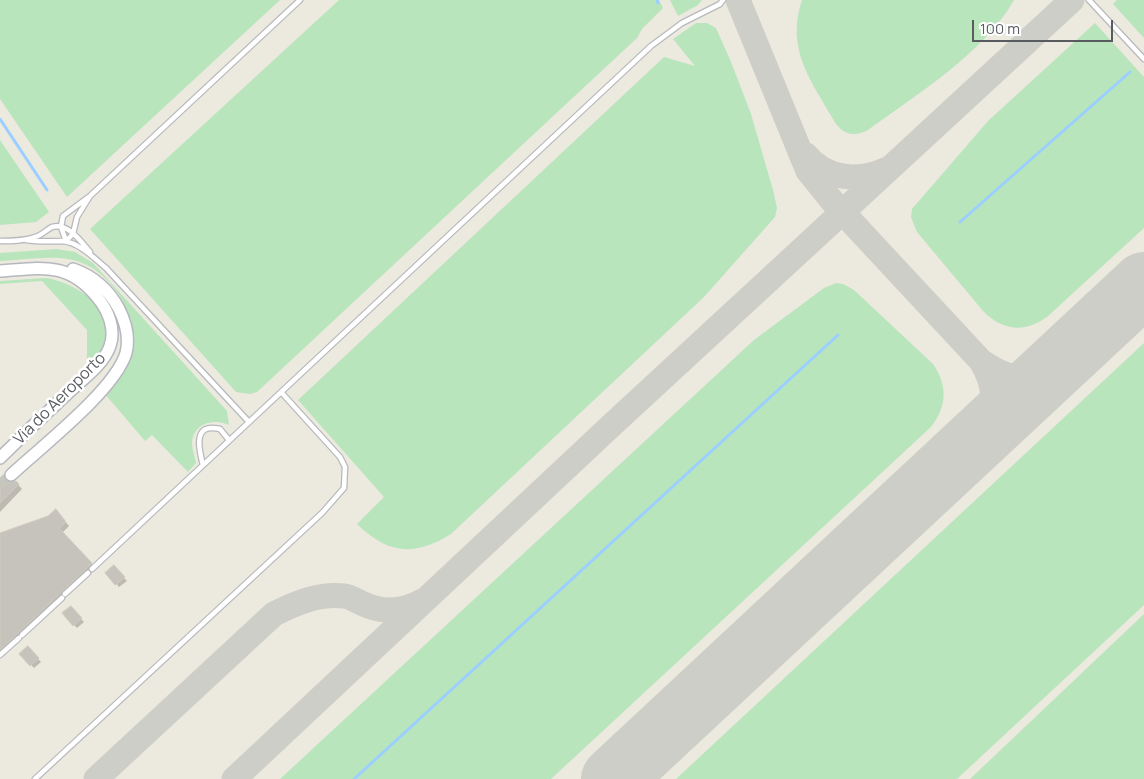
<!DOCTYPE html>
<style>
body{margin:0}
#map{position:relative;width:1144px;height:779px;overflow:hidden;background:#ece9de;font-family:Manrope,sans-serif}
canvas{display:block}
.scale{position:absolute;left:972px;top:20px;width:141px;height:22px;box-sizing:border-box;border:2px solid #585b60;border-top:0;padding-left:6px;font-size:15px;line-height:18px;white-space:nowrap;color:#585b60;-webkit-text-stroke:4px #fff;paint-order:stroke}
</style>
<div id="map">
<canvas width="1144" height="779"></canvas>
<div class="scale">100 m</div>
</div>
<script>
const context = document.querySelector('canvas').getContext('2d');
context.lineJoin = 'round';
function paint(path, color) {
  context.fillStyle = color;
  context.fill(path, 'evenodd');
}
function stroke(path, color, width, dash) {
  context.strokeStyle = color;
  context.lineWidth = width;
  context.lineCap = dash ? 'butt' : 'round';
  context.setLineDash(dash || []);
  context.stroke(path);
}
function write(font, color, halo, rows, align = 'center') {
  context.font = font + ' Manrope,sans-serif';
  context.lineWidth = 5;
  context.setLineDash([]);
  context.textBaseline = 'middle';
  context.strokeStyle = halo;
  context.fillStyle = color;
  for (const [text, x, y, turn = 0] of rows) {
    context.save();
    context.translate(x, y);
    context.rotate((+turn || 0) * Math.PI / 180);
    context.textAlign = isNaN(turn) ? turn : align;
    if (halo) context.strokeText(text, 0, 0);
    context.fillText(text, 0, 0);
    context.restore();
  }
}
const green = new Path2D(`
 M0,0H280L67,197L0,99Z
 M339,0H659L663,8L642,29L637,38L257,392L250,394L236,392L90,229Z
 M670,0H702L698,5L678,16Z
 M802,0H1014C985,52 916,95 868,130C855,137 845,135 836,124C812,82 785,50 802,0Z
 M1117,0H1144V38L1113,4Z
 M696,23H707L716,28L731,62L751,114L773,190L777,208L775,217L704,297L451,534C414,557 388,554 357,524L384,497L298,400L664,57L695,66L673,39Z
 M1095,23L1144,77V228L1047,317C1024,333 1003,331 983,311L917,232L911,217L912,209L988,121Z
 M0,140L49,212L36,222L0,225Z
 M57,249L75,252L93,263L227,411L229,425C214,418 193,423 192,443C192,450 195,456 196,463L188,472L152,435L145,441L105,394C117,381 130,367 133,349C138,313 109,268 73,260C50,255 24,260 0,261V253Z
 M45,278C73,281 118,309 107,344C104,353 94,362 87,367V330L42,281L0,284V281Z
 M836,283L843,284L854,290L933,364C948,386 947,406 931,427L551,779H280L754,340L824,288Z
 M1144,343V605L957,779H676Z
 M1144,614V779H970Z`);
const shadow = new Path2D(`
 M0,481L16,482L22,489L0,512Z
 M60,515L69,526L62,533L96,568L0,658V535Z
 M114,567L127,581L119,587L107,573Z
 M70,607L84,622L77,628L64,614Z
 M28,648L41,662L34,668L21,654Z`);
const stream = new Path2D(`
 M657,0L658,3
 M0,119L47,190
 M960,222L1130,72
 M354,779L838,335`);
const taxiway = new Path2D(`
 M738,0L808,171L833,202L981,361C1007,379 1022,382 1052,370
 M806,155C827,180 859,182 887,169
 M976,441C997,415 998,389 981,361
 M96,779L274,614C296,603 319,593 344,596C352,597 358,602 366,605C384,613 405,611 422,601
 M234,779L614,423L1072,0`);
const runway = new Path2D(`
 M613,779L1144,284`);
const building = new Path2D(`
 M4,476L8,482L16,481L19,484L0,503V479Z
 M56,509L66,522L59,528L92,563L0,650V533L48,516Z
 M114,565L125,577L115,585L105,573Z
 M71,606L82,618L73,626L62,613Z
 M28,646L39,658L30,666L19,654Z`);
const secondaryTunnel = new Path2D(`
 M0,485L11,475`);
const lane = new Path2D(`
 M1089,0L1144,59
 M90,196L77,217L73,234L66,241L61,227L63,216L90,196L300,0
 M26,240C39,242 50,241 62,241C79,242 94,258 106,268L249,422
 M0,241C12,241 24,241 35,237C42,235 46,230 52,227C68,222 81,242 90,252
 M203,465C199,450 192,422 220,429L229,440
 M92,569L651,46L682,23L720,4L723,0
 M65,594L88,573
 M22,635L62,598
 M0,655L19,638
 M35,779L322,513L344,488L345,467L340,457L281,392`);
const secondary = new Path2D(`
 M0,271C41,268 68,261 97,297C108,310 116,329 110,346C103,366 81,380 67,394C44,415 22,436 0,458
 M11,475C41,447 115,390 126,353C130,337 126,323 119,309C109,290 93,276 73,269`);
const streetNames = [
 ["Via do Aeroporto",60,399,-45]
];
paint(green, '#b9e5bc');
paint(shadow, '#0003');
stroke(stream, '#9bcfff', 3);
stroke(taxiway, '#cecec8', 25);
stroke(runway, '#cecec8', 64);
paint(building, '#c6c3bc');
stroke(building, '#d0cbbd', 1);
stroke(secondaryTunnel, '#c7c6be', 11, [11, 5.5]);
stroke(lane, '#b7b9be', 7);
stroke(secondary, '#b5b8be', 14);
stroke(lane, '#fff', 4.5);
stroke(secondary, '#fff', 11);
write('16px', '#585b60', '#fff', streetNames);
</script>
